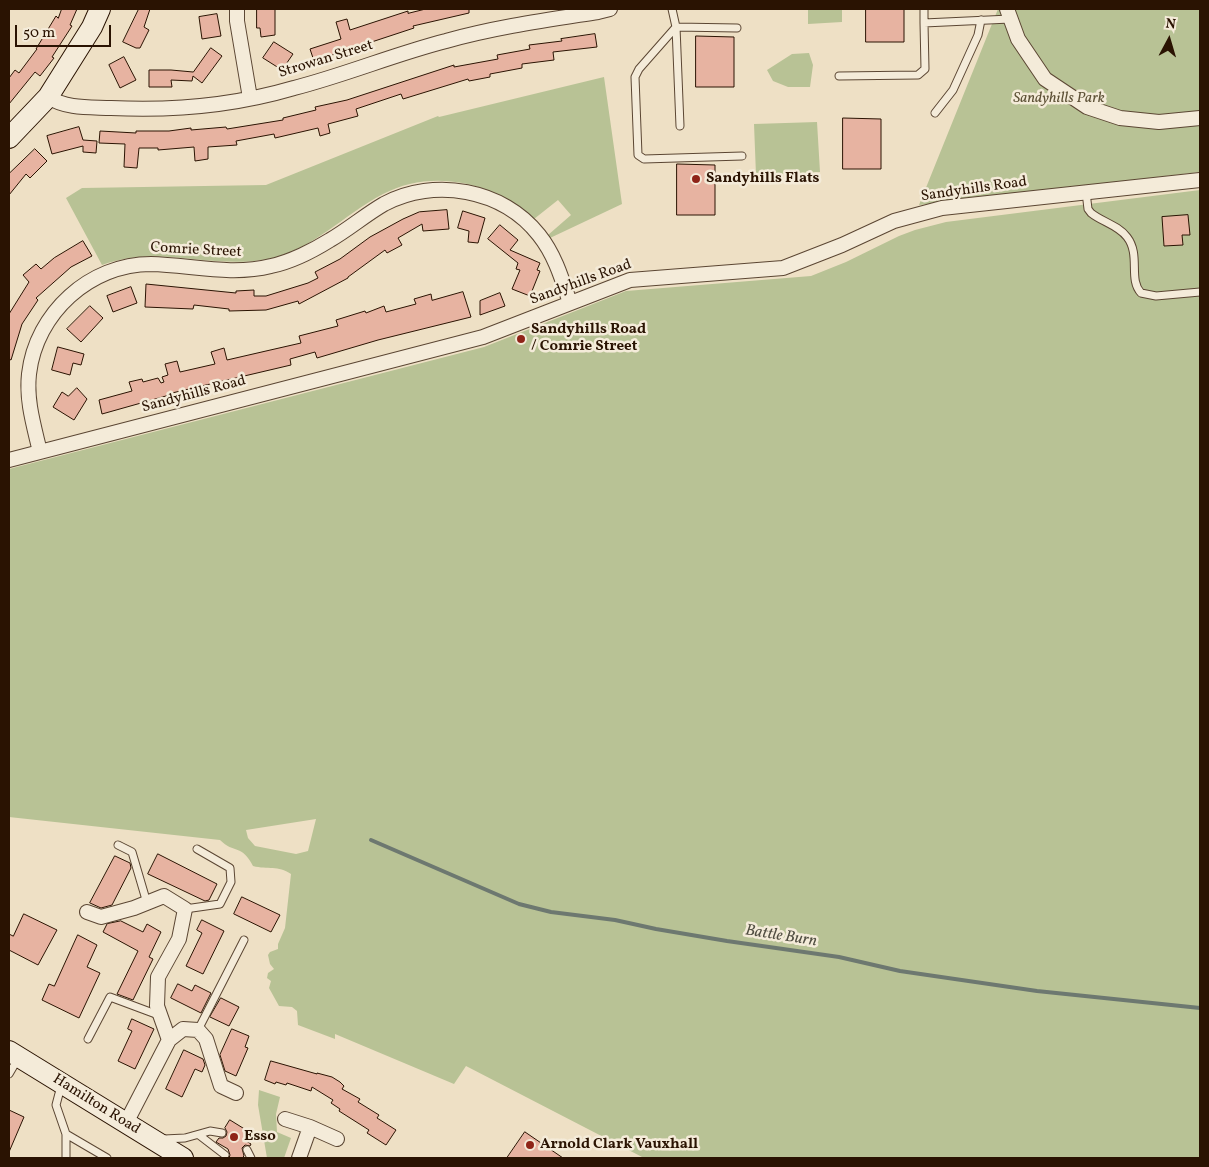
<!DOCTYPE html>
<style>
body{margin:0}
#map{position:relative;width:1209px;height:1167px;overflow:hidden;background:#eee0c5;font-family:Vollkorn,serif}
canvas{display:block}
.frame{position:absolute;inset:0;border:10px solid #2a1302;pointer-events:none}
.north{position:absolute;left:1144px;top:15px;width:50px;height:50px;-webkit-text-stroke:4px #f4ebd9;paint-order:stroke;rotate:6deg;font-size:14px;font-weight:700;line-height:20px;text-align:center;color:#2a1302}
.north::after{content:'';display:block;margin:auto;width:18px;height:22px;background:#2a1302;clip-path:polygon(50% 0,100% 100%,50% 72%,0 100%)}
.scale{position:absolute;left:15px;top:25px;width:96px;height:22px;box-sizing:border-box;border:2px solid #2a1302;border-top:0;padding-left:6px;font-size:15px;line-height:18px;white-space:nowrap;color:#2a1302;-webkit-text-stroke:4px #f4ebd9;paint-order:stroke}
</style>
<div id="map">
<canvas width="1209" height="1167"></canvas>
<div class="frame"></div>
<div class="north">N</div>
<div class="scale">50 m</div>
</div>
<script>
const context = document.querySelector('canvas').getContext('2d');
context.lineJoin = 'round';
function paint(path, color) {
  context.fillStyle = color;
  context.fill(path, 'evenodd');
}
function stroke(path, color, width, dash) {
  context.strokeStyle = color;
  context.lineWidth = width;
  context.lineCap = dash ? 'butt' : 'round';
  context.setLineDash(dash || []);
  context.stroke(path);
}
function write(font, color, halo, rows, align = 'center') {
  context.font = font + ' Vollkorn,serif';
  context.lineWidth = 5;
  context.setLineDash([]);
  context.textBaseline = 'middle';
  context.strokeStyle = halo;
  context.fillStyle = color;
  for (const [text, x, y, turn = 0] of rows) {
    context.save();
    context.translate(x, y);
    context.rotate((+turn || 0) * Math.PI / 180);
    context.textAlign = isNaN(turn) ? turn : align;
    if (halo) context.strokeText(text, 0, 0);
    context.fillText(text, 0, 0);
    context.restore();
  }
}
const green = new Path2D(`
 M808,9H842V22L808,24Z
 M998,9H1200V172L919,205Z
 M809,53L813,65L810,87H788L773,81L767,70L792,54Z
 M604,77L622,204L550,238L548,235L571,215L558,200L534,219C494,182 432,168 383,194C343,215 313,250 268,259C211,270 159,244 102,265L66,198L82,188L266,185L438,116L439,117Z
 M817,122L820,172L756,175L754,124Z
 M1200,190V1158H644L466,1066L454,1084L335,1034V1039L298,1025L297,1011L292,1007L279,1006L269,988L271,981L267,978L268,973L274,969L270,964L268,955L270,952L278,949V944L285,928L291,874C278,865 268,870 253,866C242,844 234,854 220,840L9,817V469L484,347L626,291L811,276L846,262L899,236L915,230L946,222ZM316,819L308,851L296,854L255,846L248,838L246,830Z
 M259,1090L280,1097L276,1114L277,1132L291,1138L284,1158H267L258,1105Z`);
const stream = new Path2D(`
 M371,840L519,904L551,912L615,920L656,929L727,941L839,957L900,971L1037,991L1200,1008`);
const building = new Path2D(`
 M62,9H77L70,25L72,26L52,57L54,58L40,76L35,72L9,104V78L15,70L19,73L37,49H36L56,16L58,18Z
 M139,9H150L144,27L149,30L140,48H136L123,42Z
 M257,9H275V35L261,37L260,28H257Z
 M426,9H469V13L413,26L414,28L314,61L310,49L341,39L336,22L347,19L350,30L408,11V13Z
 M866,9H904V42H866Z
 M217,14L221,36L202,39L199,17Z
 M595,34L597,47L553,52L554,60L522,64V68L490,74V77L469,81L468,79L403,99L401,94L356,109L358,116L328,124L330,133L320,136L318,128L275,138L274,134L236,141L237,145L208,147V159L195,161L194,147L158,150V148H139L137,168L124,167L125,144L99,143L100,131L136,133V131H169L191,128V130L226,127L227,129L283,120V118L316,110L315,107L347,100L454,65V67L498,59L497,55L530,49L529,45L562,41L561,39Z
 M696,36L734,37V87H696Z
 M274,42L293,54L282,70L263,58Z
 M211,48L222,56L202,83L193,76L192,81L171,80L172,87H149V70H171L193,72Z
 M124,57L136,80L120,88L109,65Z
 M843,118L881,119V169H843Z
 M79,127L83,140L97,141L96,153L83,152V146L52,154L47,136Z
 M35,149L47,161L30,178L26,174L9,195V174Z
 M677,164L715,165V215H677Z
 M447,210L449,229L423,231L422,224L398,238L402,245L387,253L385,250L348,277V278L299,304L298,301L266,310L229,311V309L194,305L193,309L145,307L146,284L236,293V291L254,290V296H266L308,283L318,278L315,272L340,259L370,237L403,219L419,212Z
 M463,211L485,218L478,243L468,242L469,231L458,228Z
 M1188,215L1190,235H1182L1183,245L1164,246L1162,217Z
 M500,225L518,240L510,250L540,263L537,270L540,271L530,296L512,289L520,270L516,269L518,263L488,239Z
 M83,241L92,256L71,267L36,298L38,300L22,324L11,360L9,359V314L29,282L23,275L36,264L41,269L54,258Z
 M131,287L137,303L113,312L107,296Z
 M463,292L471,317L378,340L317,358L315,352L290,359L291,365L172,393L173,394L102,414L99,400L132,391L129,382L142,379L143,382L158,378L161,383L164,382L162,377L168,375L165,364L177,361L180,372L215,364L211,352L224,348L227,360L266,351L301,343L299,336L338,326L336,320L365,311L366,313L384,306L386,312L416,304L414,299L431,294L432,300Z
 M500,293L505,306L480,315V301Z
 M90,306L103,318L81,342L67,329Z
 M58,347L84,354L81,365L73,363L70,375L52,370Z
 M77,388L87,399L74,420L53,407L62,392L68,396Z
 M158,854L217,884L209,900L205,901L148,874Z
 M115,856L130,863L131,868L112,905L101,908L90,903Z
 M242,897L280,915L271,932L234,914Z
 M24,914L57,930L38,965L9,950V934L13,936Z
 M202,920L224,931L203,974L186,966L202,933L197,930Z
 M121,921L143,932L147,924L161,932L149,957L153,959L133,1000L117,994L138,951L103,932L107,924Z
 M78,935L97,945L87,967L100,973L79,1018L42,1000L49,984L54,986Z
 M178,984L192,991L195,985L211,993L201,1013L171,998Z
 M221,998L239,1007L229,1026L210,1017Z
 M132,1019L154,1029L135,1069L118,1061L132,1031L128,1029Z
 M232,1029L249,1036L245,1047L248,1048L236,1076L225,1071L220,1055Z
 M184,1050L203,1059L205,1065L202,1072L195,1069L182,1097L166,1089Z
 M271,1061L317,1074V1073L332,1077L340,1082L344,1086L342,1089L360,1099L358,1102L379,1115L377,1118L396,1130L386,1145L367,1133L369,1130L339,1111L340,1109L331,1103L333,1100L312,1087L311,1091L287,1083L286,1085L276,1082L275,1084L265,1080Z
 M9,1110L24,1117L9,1152Z
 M230,1120L251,1133L246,1141L251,1144L250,1146L245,1145L242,1148L244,1156L242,1158H229L230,1155L228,1149L216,1142L219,1138H223L226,1136L227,1132L225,1128Z
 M525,1132L563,1158H507Z`);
const lane = new Path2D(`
 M672,9L676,27L639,69L635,77L638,155L644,159L742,156
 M924,9V23L1010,19
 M839,76L918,75L925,69L924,23
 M935,113L953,90L978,35L981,20
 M680,126L676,27L737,28
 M1086,192L1088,209L1091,213C1102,222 1118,225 1127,237C1141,255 1128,279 1141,293L1156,296L1200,292
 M118,845L132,852L147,903
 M185,909L220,904L231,882L230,868L197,849
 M198,1030L244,940
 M88,1039L110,997L161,1016
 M9,1074L19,1057
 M61,1086L56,1105L66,1134V1158
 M66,1134L107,1158
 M199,1135L225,1155
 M164,1139L185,1138L210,1131L222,1133
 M247,1150L251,1158`);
const street = new Path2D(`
 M237,9V21L250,98
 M1007,9L1018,39L1045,79L1087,107L1120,118L1159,122L1200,118
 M48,97C67,109 89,107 111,108C171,111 236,105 294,88C345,75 395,54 446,41C496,27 547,20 598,12L610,9
 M40,452C34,426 26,401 29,374C36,313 90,264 151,264C191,265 231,276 271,266C290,262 314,250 330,240C349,229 365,215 384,204C434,177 503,189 539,235C555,255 562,279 570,303
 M9,460L483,337L630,280L783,268L842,245L894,221L942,208L1200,180
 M87,912L101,917L134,908L164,896L185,909L179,939L158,977L157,1006L169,1040L126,1123
 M169,1040L183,1029L198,1030L206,1039L221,1086L236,1093
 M285,1119L310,1127L337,1139
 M299,1158L310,1127`);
const secondary = new Path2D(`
 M9,138L48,97L92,27L100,9
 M9,1051L183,1158`);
const markers = [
 [696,179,5,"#8f2418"],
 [521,339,5,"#8f2418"],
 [234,1137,5,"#8f2418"],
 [530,1145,5,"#8f2418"]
];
const streetNames = [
 ["Strowan Street",326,60,-17],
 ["Sandyhills Road",974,190,-8],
 ["Comrie Street",196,251,3],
 ["Sandyhills Road",581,283,-20],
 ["Sandyhills Road",194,395,-15],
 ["Hamilton Road",96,1105,32]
];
const parkNames = [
 ["Sandyhills Park",1059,99]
];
const poiNames = [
 ["Sandyhills Flats",706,179],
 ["Sandyhills Road",531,330],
 ["/ Comrie Street",531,347],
 ["Esso",244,1137],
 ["Arnold Clark Vauxhall",540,1145]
];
const waterNames = [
 ["Battle Burn",781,937,9]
];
paint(green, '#b8c295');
stroke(stream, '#6d7870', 4);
paint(building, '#e7b3a1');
stroke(building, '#2a1302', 1);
stroke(lane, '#5b4633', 9);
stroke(street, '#5b4633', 16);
stroke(secondary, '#2a1302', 22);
stroke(lane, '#f4ebd9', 7);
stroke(street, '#f4ebd9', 14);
stroke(secondary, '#f4ebd9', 20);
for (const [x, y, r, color] of markers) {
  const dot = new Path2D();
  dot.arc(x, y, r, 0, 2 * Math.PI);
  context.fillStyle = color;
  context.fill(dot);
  stroke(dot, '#f4ebd9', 2);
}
write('15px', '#2a1302', '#f4ebd9', streetNames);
write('italic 15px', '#5c5035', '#f4ebd9', parkNames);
write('bold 15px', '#2a1302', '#f4ebd9', poiNames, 'left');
write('italic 16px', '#514e42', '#f4ebd9', waterNames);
</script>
